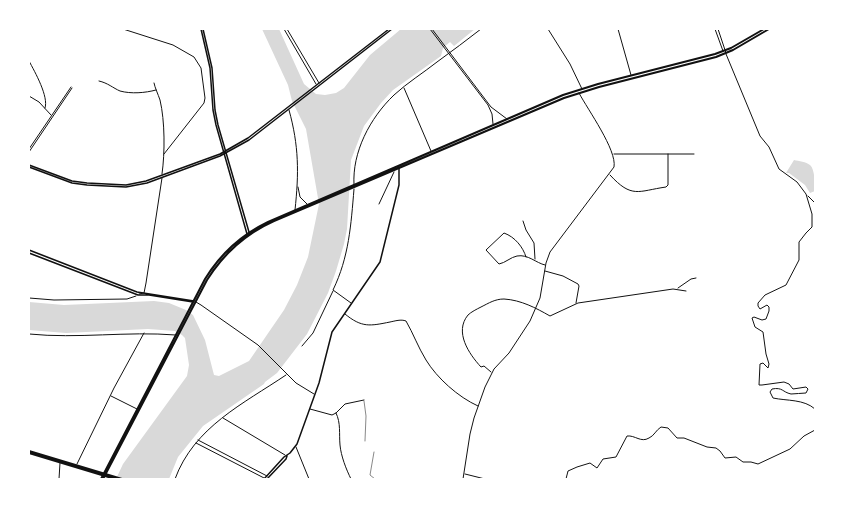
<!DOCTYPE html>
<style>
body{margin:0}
#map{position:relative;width:844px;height:508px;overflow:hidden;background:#fff;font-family:Arial,sans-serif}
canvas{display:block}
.frame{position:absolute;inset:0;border:30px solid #fff;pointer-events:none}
</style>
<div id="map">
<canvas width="844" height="508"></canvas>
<div class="frame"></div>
</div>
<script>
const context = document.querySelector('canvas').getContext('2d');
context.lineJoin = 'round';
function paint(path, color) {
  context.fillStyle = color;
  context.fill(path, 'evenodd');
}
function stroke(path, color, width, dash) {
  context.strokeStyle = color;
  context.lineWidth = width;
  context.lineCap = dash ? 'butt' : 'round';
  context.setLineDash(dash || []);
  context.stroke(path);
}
const water = new Path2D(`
 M262,29H279L304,84L316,94L325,95L336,93L344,88L370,55L401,29H475L454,46L450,42L443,48L441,56L393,90L381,103L364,126L351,160L347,229L344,244L336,271L328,293L307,334L277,373L265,382L264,384L203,426L178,457L169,479H116L123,464L187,376L189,365L185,338L182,335L175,331L148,329L66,333L29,330V302L64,305L154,301L169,303L186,310L193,315L205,340L214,375L219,376L249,361L284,310L297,285L308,257L319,204L306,129L292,101L288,85Z
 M794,160C799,161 806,162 810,165C815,169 815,185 815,191L810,193L805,185L789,173H786Z`);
const service = new Path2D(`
 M364,401L366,416L365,441
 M374,452L370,475L375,479`);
const minor = new Path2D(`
 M123,29L173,45L194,57L201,68L205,98L204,103L164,154
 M618,29L631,75
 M726,54L760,136L769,147L779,169L797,182L806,194L812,214V227L806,233L799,242V260L786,285L765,295L758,303V306L760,309L767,305L769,307V311L766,319L762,320L754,317L752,318L755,327L763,332L766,354L769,364L768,368L763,363L760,364L759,385H762L784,382L789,384L793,389L806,387L808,389L806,393C801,393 796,394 791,394C782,392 783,387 772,389L770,392L773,398C787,401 804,399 815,409
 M29,61C35,72 49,97 45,108
 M99,81C108,83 113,88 120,91C131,94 145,93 156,90
 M154,83C155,88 158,94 160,100C165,121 165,153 162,174
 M29,96L39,102L51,115
 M289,110C299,146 299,173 295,210
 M614,154H694
 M610,175C632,199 638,191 666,187L668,185V154
 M298,187L300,197L307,204
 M808,196L815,203
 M379,204L394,172
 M523,221L526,230L534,243L535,259
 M526,257C523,247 515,237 504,233L486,250L499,264C505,263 511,257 517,256C528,254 536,263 545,265
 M545,271L563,276L578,284L579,286L576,303
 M678,288L691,279L696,278
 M139,294L144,293L146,283L162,178
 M29,298L54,300L127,299L136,296
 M302,346L313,333L333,291
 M491,372L484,366L481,367C469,354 454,332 468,315C471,312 477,309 481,307C489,303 495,299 504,299C521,300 536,308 550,316L578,303L673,289L686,291
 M111,396L137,409
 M310,409L332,415L336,413L345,404L364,400
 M336,413C341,423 339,434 340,445C341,456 346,469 351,479
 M223,418L285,455
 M198,440L267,476
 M196,443L266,479
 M296,447L309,479
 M465,474L485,479
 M59,479L60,463
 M463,479L470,434L474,418L485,387L494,369L509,353L530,321L540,298L546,263L550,252L614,167C617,150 588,110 579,93
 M566,479L568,471L577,467L590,463L597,468L603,459L616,457L627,436C635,435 641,443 649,438C654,436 656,430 661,427L668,428L677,438H684L707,447L716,448L720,451L725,458L736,457L743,462H751L758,464L790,449L804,436L815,430`);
const tertiary = new Path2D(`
 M284,29L316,84
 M287,29L319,83
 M430,29L488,105L492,114L493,124
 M432,29L491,107L507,119
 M548,29L570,64L582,89
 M715,29L723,51
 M718,29L726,53
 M404,88L431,151
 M29,149L71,87
 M29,152L72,88
 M354,185C352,152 370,118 394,95C407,83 423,73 437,62C452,51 467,40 481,29
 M196,302L201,305L258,345L296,383L314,394
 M351,303L333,290C349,257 351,225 354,189
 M345,314C362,328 370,326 390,322C395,321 401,319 406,321C413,333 418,347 426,360C437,378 458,397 478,406
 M29,334C78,339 127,331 176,335
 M77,464L114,388L144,333
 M175,479C194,427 243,404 286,375`);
const secondary = new Path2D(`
 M201,29L210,68L213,110L216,125L247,234
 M203,29L212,68L215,110L218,125L249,232
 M29,165L72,181L87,183L126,185L146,181L220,154L248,138L389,29
 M29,167L72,183L87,185L126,187L147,183L220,156L249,140L392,29
 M29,250L137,292L194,301
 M29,253L138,295H149L193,302
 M264,479L284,457L290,453L297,444L319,383L332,332L380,262L399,185V168
 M267,479L286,459L287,456`);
const primary = new Path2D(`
 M29,451L122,479
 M29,453L115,479`);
const trunk = new Path2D(`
 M101,479L205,279C221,253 241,235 268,222L563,95L598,84L715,54L731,48L764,29
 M103,479L207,280C224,253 245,234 274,221L564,98L599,87L716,57L733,50L769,29`);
paint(water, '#d9d9d9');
stroke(service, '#111', 0.5);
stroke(minor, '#111', 1);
stroke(tertiary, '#111', 1);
stroke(secondary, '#111', 1.5);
stroke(primary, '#111', 2);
stroke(trunk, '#111', 2);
</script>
